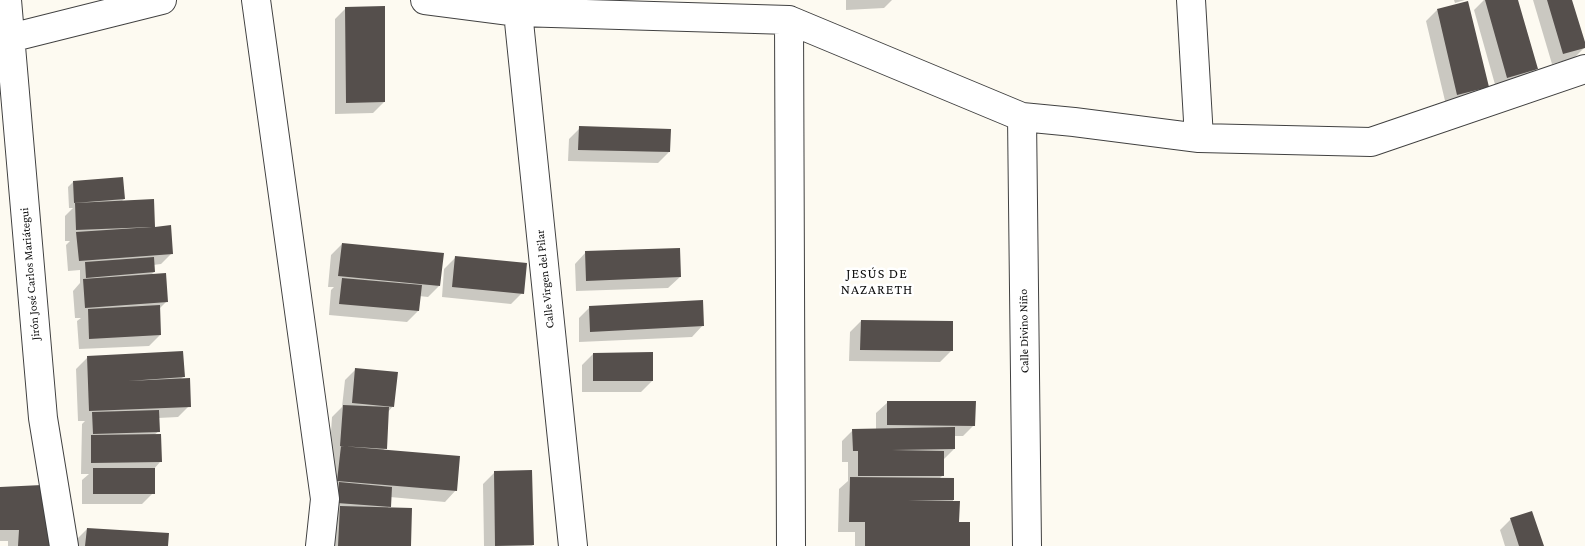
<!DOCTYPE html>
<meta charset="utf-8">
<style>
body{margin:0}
canvas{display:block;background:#fdfaf1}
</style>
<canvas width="1585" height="546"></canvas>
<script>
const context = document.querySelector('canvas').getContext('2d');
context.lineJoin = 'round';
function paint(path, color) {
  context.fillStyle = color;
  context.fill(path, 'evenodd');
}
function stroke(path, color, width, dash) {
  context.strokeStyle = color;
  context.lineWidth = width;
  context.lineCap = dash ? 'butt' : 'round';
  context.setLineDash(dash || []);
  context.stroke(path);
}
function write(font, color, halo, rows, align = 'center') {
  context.font = font + ' "Crimson Pro",serif';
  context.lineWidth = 5;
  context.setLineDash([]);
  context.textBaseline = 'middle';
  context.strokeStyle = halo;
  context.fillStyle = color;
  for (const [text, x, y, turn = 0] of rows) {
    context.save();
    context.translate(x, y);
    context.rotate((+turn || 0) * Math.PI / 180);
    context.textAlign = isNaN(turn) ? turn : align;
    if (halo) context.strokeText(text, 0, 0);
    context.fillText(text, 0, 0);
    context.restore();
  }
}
const shadow = new Path2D(`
 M846,0H892L884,8L846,10Z
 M1454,0H1465L1455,3Z
 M1484,0H1517L1537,68L1525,80L1496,88L1474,10Z
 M1533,0H1571L1585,47L1574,58L1552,64Z
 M346,8L384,102L373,113L335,114V19Z
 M1437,10L1488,86L1476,98L1446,105L1426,21Z
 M580,128L669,152L658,163L568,161L569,139Z
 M73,182L124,199L121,202L154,228L172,253L161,264L153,265L154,272L150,276L167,301L158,310L160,335L149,346L79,349L77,321L81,318H75L73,291L80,283V270L68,271L66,245L70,241H65V216L73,208H69L68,187Z
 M342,244L439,286L428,297L419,296L418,311L407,322L329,315L331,290L334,287H328L331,255Z
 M586,252L680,277L668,288L576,291L575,264Z
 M455,258L522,293L511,304L442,297L444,269Z
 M590,307L703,325L692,337L579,342V318Z
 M861,321L951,351L940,362L849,361L850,332Z
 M593,354L652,381L641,392H582V365Z
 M87,358L184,376L180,380L189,406L178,417L158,418L159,431L154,435L160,462L154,469L153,493L142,504H82V480L89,474H81L82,424L85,421H78L76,369Z
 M356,369L393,406L388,412L386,448L382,451L456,490L445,502L390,497L389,506L387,509L409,546H328L329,519L339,509L332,508L327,492L332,417L342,407L345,380Z
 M888,402L974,425L963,436H954V449L943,460V475L939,479H953V502L958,524L969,546H855V532H838L839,489L848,481V462H842V441L853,430L876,429V413Z
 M494,473L533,545L532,546H484L483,484Z
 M0,488L50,546H8V541H0Z
 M1511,519L1543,546H1505L1500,530Z
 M87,529L167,546H76V540Z`);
const building = new Path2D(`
 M1485,0H1518L1538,69L1507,78Z
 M1547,0H1572L1585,42V48L1563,54Z
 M1468,1L1489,87L1457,95L1437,9Z
 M385,6V102L346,103L345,7Z
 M579,126L671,129L670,152L578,150Z
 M123,177L125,199L74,203L73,181Z
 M154,199L155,227L171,225L173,254L79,261L76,232L152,227L76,230L75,203Z
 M342,243L444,253L440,286L338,276Z
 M680,248L681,277L586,281L585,251Z
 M455,256L527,263L524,294L452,287Z
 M154,257L155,272L86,278L85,262Z
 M166,273L168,302L85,308L83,279Z
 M342,278L422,285L419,311L339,304Z
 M703,300L704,326L590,332L589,306Z
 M160,305L161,335L89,339L88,309Z
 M861,320L953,321V351L860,350Z
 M183,351L185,377L128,381L190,378L191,407L89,411L87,356Z
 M653,352V381H593V353Z
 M355,368L398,372L394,407L352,403Z
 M887,401H976L975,426L887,425Z
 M343,405L389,407L387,449L340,446Z
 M159,410L160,432L93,434L92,412Z
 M955,427V449L892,450L944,451V476H858V451H853L852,429Z
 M161,434L162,462L91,463V435Z
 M341,446L460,456L457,491L337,481Z
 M93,468H155V494H93Z
 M532,470L534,545L495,546L494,471Z
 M850,477L954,478V500L908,501H960L959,522H970V546H865V522H849Z
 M339,482L392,487L391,507L337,503Z
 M42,485L51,546H18L19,530H0V487Z
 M340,506L412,508L411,546H338Z
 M1532,511L1544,546H1519L1510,518Z
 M87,528L169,533L168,546H85Z`);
const minor = new Path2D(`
 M7,0L43,418L64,546
 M256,0L325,499L320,546
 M425,0L518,12L789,20L1022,117L1074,122L1199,138L1371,142L1585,69
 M1191,0L1199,138
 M518,12L573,546
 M789,20L791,546
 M10,38L162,0
 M1022,117L1027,546`);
const streetNames = [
 ["Jirón José Carlos Mariátegui",30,274,-95],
 ["Calle Virgen del Pilar",545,279,-96],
 ["Calle Divino Niño",1024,331,-91]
];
const neighbourhoodNames = [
 ["JESÚS DE",877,274],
 ["NAZARETH",877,290]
];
paint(shadow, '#0003');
paint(building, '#554f4c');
stroke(minor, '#414141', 30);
stroke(minor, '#fff', 28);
write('12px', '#0e0e0e', '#fff', streetNames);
context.letterSpacing = '1px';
write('14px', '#0e0e0e', '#fff', neighbourhoodNames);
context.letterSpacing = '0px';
</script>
